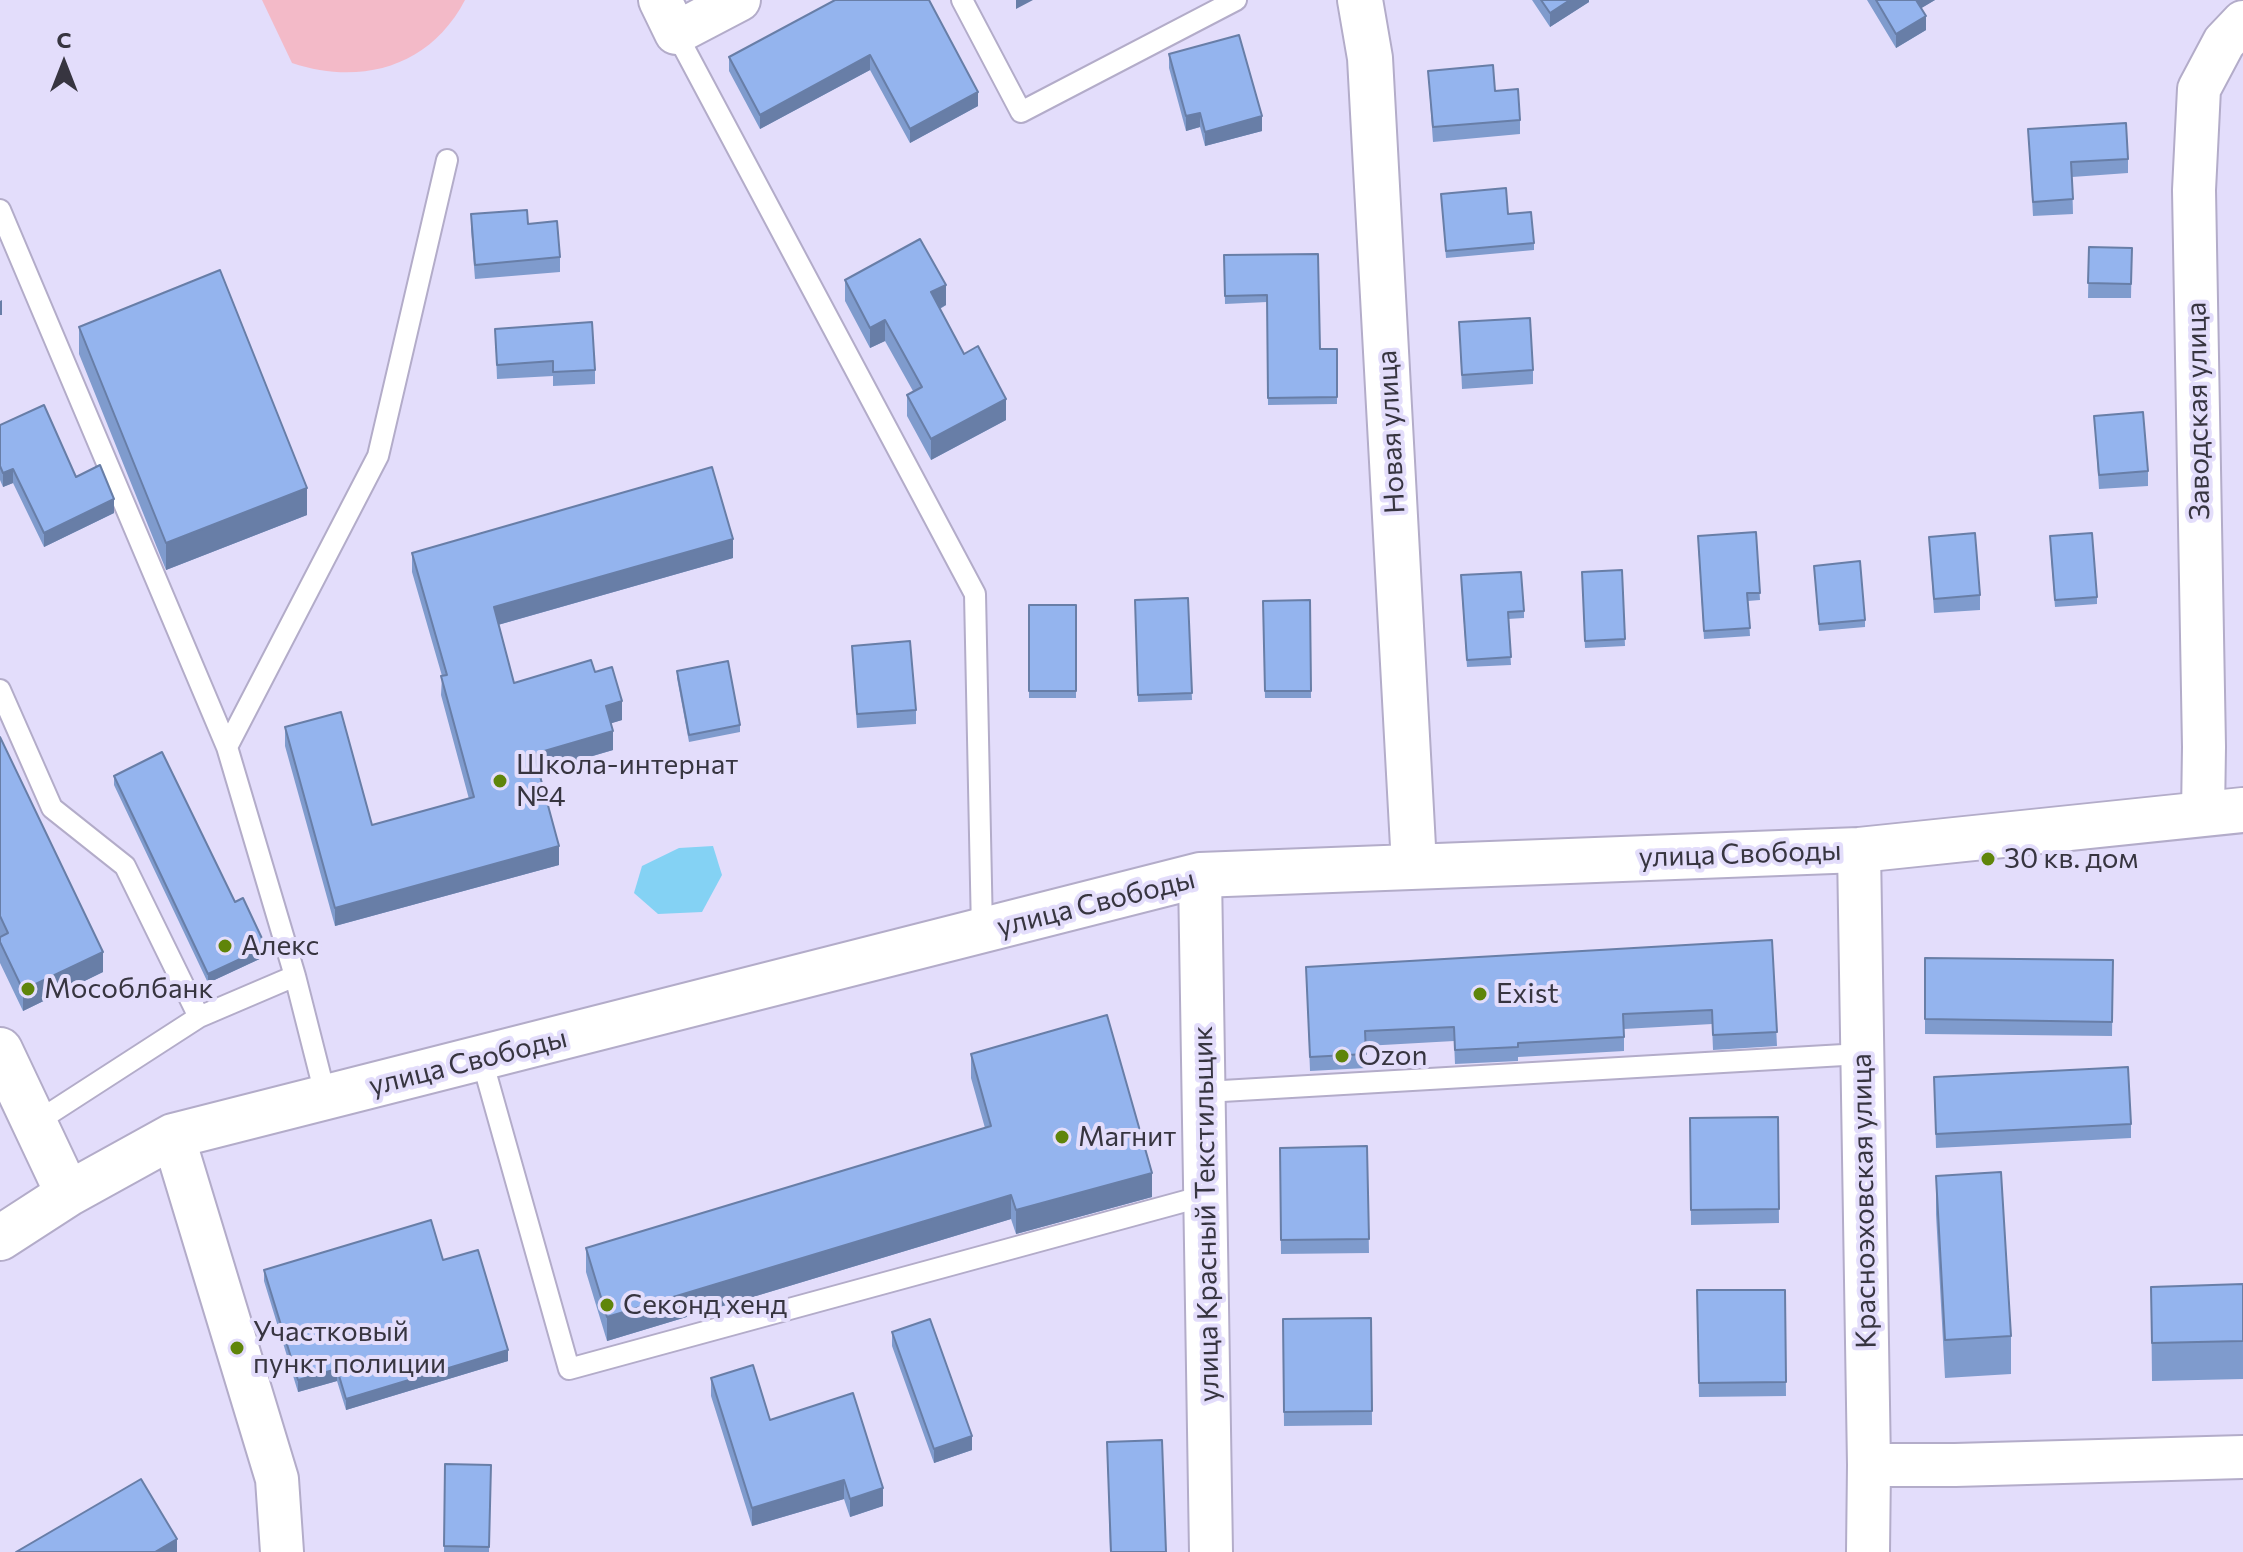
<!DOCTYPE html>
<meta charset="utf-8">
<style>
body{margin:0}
#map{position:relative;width:2243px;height:1552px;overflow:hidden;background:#e3ddfb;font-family:Commissioner,sans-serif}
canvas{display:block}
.north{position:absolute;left:24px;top:24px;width:80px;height:80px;-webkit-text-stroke:6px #e3ddfb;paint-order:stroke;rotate:0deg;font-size:22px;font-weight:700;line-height:32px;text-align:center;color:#373540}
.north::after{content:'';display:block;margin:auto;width:28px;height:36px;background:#373540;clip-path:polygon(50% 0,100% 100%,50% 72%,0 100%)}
</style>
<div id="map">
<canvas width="2243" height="1552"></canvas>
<div class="north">С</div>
</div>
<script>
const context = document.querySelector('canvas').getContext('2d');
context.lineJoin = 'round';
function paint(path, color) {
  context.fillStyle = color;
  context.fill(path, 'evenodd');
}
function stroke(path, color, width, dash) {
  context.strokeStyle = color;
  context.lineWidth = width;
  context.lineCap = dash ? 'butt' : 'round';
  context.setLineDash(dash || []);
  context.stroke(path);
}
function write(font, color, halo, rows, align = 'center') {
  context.font = font + ' Commissioner,sans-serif';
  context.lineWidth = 8;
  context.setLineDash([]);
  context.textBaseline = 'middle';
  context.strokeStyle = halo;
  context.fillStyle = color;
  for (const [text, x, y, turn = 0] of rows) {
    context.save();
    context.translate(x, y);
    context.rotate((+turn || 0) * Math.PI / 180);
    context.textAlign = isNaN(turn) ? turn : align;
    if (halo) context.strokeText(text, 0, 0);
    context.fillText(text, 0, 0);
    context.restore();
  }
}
const green = new Path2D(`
 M262,0H465C430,67 361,86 292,63Z`);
const water = new Path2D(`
 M713,846L722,875L702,912L658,914L634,893L642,866L679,848Z`);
const lane = new Path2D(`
 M962,0L1021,112L1236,0
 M676,33L975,594L982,931
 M0,210L227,747
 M0,690L52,808L125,866L199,1017
 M482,1060L569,1369L1204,1196
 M1205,1092L1861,1054
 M326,1098L295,976L227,747L378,456L447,160
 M35,1123L199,1017L295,976`);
const street = new Path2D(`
 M660,0L676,33L739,0
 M2203,814L2204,747L2194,190L2199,89L2224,42L2243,22
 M1859,850L1869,1465L1868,1552
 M1200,875L1211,1552
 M173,1136L277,1479L282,1552
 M1869,1465H1955L2243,1457`);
const secondary = new Path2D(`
 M1360,0L1370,58L1414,865
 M0,1050L68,1194
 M0,1238L68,1194L173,1136L1200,875L1859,850L2243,810`);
const wall = new Path2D(`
 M835,0L978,106L910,143L870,70L760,129L729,71V57Z
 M1532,0H1589V2L1550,27Z
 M1867,0H1935L1921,8L1926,30L1896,48Z
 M1169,54L1262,131L1205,146L1200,127L1186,131L1169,68Z
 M1428,71L1495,91L1520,120V134L1433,142Z
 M2028,129L2128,159V173L2072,177L2073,214L2033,216Z
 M1441,194L1508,214L1534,243V250L1446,258Z
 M471,214L560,257V272L475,279L471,229Z
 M2089,247L2132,248L2131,298H2088Z
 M1318,254L1320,349H1337V404L1268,405L1267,302L1225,304L1224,255Z
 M845,280L946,305L940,309L964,354L1006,420L931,460L907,416V395L913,391L885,341L870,348L845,301Z
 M1459,322L1533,370V384L1462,389Z
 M79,327L307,515L166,570L79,354Z
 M495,329L595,370V384L553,386V376L497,379Z
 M2094,416L2148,471V486L2099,489Z
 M0,425L76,477L114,513L44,547L13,483L3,487L0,480Z
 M1756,532L1760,600L1748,601L1750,636L1704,639L1698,543Z
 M1929,537L1980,595V610L1934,613Z
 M2050,544L2097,597V604L2055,607Z
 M412,553L733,558L498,625L514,683L595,672L622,720L611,723L613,750L539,772L559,865L335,926L285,746V727L372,825L469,799L441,695L442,676L412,572Z
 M1814,566L1865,620V627L1819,631Z
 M1622,570L1625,646L1585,648L1582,572Z
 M1461,582L1524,611V618L1508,619L1511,665L1467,667Z
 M1188,598L1192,700L1138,702L1135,600Z
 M1310,600L1311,698H1265L1263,601Z
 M1029,605H1076V698H1029Z
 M852,646L916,710V724L857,728Z
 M677,671L740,725V732L689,742L677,678Z
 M0,737L103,972L23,1011L0,963Z
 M114,776L235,902L266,956L208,983L114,785Z
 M1772,940L1777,1046L1713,1050L1712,1024L1624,1029V1051L1518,1057V1061L1455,1064L1454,1041L1365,1046L1366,1068L1310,1071L1306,967Z
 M1925,958L2113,960L2112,1036L1925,1034Z
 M971,1054L1152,1197L1016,1234L1011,1219L607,1341L586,1272V1248L985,1128L971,1078Z
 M1934,1077L2131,1124V1138L1936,1148Z
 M1778,1117L1779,1223L1691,1225L1690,1118Z
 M1367,1146L1369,1253L1281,1254L1280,1148Z
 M1936,1176L2011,1336V1374L1945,1378L1936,1214Z
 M443,1260L508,1361L346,1410L337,1381L298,1392L264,1281V1270Z
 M2243,1284V1379L2152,1381L2151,1287Z
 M1697,1290H1785L1786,1396L1699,1397Z
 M1371,1318L1372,1425L1284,1426L1283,1319Z
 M892,1332L972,1450L934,1463L892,1346Z
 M711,1378L770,1420L883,1506L850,1517L844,1499L752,1526L711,1396Z
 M1107,1442L1166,1552H1110Z
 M445,1464L491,1465L489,1552H444Z`);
const shadedWall = new Path2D(`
 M1016,0H1033L1016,9Z
 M1570,0H1589V2L1550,27V13Z
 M1915,0H1935L1915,12Z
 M1926,16V30L1896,48V34Z
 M870,55V70L760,129V115Z
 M978,92V106L910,143V129Z
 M1200,113V127L1186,131V116Z
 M1262,116V131L1205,146V132Z
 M946,285V305L931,313V292Z
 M2,300V315H0V301Z
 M885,320V341L870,348V328Z
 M1006,399V420L931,460V439Z
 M13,469V483L3,487V473Z
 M307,488V515L166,570V543Z
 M114,499V513L44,547V533Z
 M733,539V558L494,626V607Z
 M622,701V720L606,725V706Z
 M613,731V750L534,773V754Z
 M559,846V865L335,926V908Z
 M266,947V956L208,983V974Z
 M103,952V972L23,1011V990Z
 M1152,1173V1197L1016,1234V1210Z
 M1011,1195V1219L607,1341V1317Z
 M508,1350V1361L346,1410V1399Z
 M337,1369V1381L298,1392V1380Z
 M972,1436V1450L934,1463V1449Z
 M844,1480V1499L752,1526V1508Z
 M883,1488V1506L850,1517V1499Z
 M177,1539V1552H155Z`);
const building = new Path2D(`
 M835,0H929L978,92L910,129L870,55L760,115L729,57Z
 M1541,0H1570L1550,13Z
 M1876,0H1916L1926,16L1896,34Z
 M1239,35L1262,116L1205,132L1200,113L1186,116L1169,54Z
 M1493,65L1495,91L1518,89L1520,120L1433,127L1428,71Z
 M2126,123L2128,159L2071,162L2073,199L2033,202L2028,129Z
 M1506,188L1508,214L1531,212L1534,243L1446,251L1441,194Z
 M527,210L528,224L557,221L560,257L475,265L471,214Z
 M920,239L946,285L931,292L964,354L978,346L1006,399L931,439L907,395L922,387L885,320L870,328L845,280Z
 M2089,247L2132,248L2131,284L2088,283Z
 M1318,254L1320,349H1337V397L1268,398L1267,295L1225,296L1224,255Z
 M220,270L307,488L166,543L79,327Z
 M1530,318L1533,370L1462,375L1459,322Z
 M592,322L595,370L553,372V361L497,365L495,329Z
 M44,405L76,477L100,465L114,499L44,533L13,469L3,473L0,466V425Z
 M2143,412L2148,471L2099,475L2094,416Z
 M712,467L733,539L494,607L514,683L591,660L595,672L612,667L622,701L606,706L613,731L534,754L559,846L335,908L285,727L341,712L372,825L474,797L441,676L447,675L412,553Z
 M1756,532L1760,593H1747L1750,628L1704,631L1698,536Z
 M1975,533L1980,595L1934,599L1929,537Z
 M2092,533L2097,597L2055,600L2050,536Z
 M1860,561L1865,620L1819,624L1814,566Z
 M1622,570L1625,639L1585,641L1582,572Z
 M1521,572L1524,611L1508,612L1511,657L1467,660L1461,575Z
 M1188,598L1192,693L1138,695L1135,600Z
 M1310,600L1311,691H1265L1263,601Z
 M1029,605H1076V691H1029Z
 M910,641L916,710L857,714L852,646Z
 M728,661L740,725L689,735L677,671Z
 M0,737L103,952L23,990L0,942V937L8,933L0,916Z
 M162,752L235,902L243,898L266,947L208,974L114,776Z
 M1772,940L1777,1032L1713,1035L1712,1010L1623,1014L1624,1037L1518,1043V1047L1455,1050L1454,1027L1365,1031L1366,1054L1310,1057L1306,967Z
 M1925,958L2113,960L2112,1022L1925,1019Z
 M1107,1015L1152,1173L1016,1210L1011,1195L607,1317L586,1248L991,1126L971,1054Z
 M2128,1067L2131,1124L1936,1134L1934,1077Z
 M1778,1117L1779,1209L1691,1210L1690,1118Z
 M1367,1146L1369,1239L1281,1240L1280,1148Z
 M2001,1172L2011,1336L1945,1340L1936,1176Z
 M431,1220L443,1260L478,1250L508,1350L346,1399L337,1369L298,1380L264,1270Z
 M2243,1284V1341L2152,1343L2151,1287Z
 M1697,1290H1785L1786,1382L1699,1383Z
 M1371,1318L1372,1411L1284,1412L1283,1319Z
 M930,1319L972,1436L934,1449L892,1332Z
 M753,1365L770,1420L853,1393L883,1488L850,1499L844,1480L752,1508L711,1378Z
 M1162,1440L1166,1552H1111L1107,1442Z
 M445,1464L491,1465L489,1547L444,1546Z
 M141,1479L177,1539L155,1552H16Z`);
const markers = [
 [500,781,8,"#5f850a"],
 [1988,859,8,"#5f850a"],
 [225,946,8,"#5f850a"],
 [28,989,8,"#5f850a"],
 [1480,994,8,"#5f850a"],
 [1342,1056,8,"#5f850a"],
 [1062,1137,8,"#5f850a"],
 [607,1305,8,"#5f850a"],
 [237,1348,8,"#5f850a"]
];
const streetNames = [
 ["Заводская улица",2198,411,-91],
 ["Новая улица",1391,432,-93],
 ["улица Свободы",1740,854,-2],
 ["улица Свободы",1096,903,-14],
 ["улица Свободы",468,1062,-14],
 ["Красноэховская улица",1864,1201,-91],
 ["улица Красный Текстильщик",1206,1214,-91]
];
const poiNames = [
 ["Школа-интернат",516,765],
 ["№4",516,797],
 ["30 кв. дом",2004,859],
 ["Алекс",241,946],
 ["Мособлбанк",44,989],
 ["Exist",1496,994],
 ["Ozon",1358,1056],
 ["Магнит",1078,1137],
 ["Секонд хенд",623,1305],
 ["Участковый",253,1332],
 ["пункт полиции",253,1364]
];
paint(green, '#f3bac8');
paint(water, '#84d2f4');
stroke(lane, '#b3acc9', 24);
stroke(street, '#b3acc9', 46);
stroke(secondary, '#b3acc9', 48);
stroke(lane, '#fff', 20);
stroke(street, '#fff', 42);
stroke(secondary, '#fff', 44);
paint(wall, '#7f9bcd');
paint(shadedWall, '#687ea7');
paint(building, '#94b4ee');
stroke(building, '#687ea7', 2);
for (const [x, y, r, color] of markers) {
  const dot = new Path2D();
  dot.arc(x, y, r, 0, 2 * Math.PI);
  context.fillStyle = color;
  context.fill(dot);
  stroke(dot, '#e3ddfb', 3);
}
write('28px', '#373540', '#e3ddfb', streetNames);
write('28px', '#373540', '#e3ddfb', poiNames, 'left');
</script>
